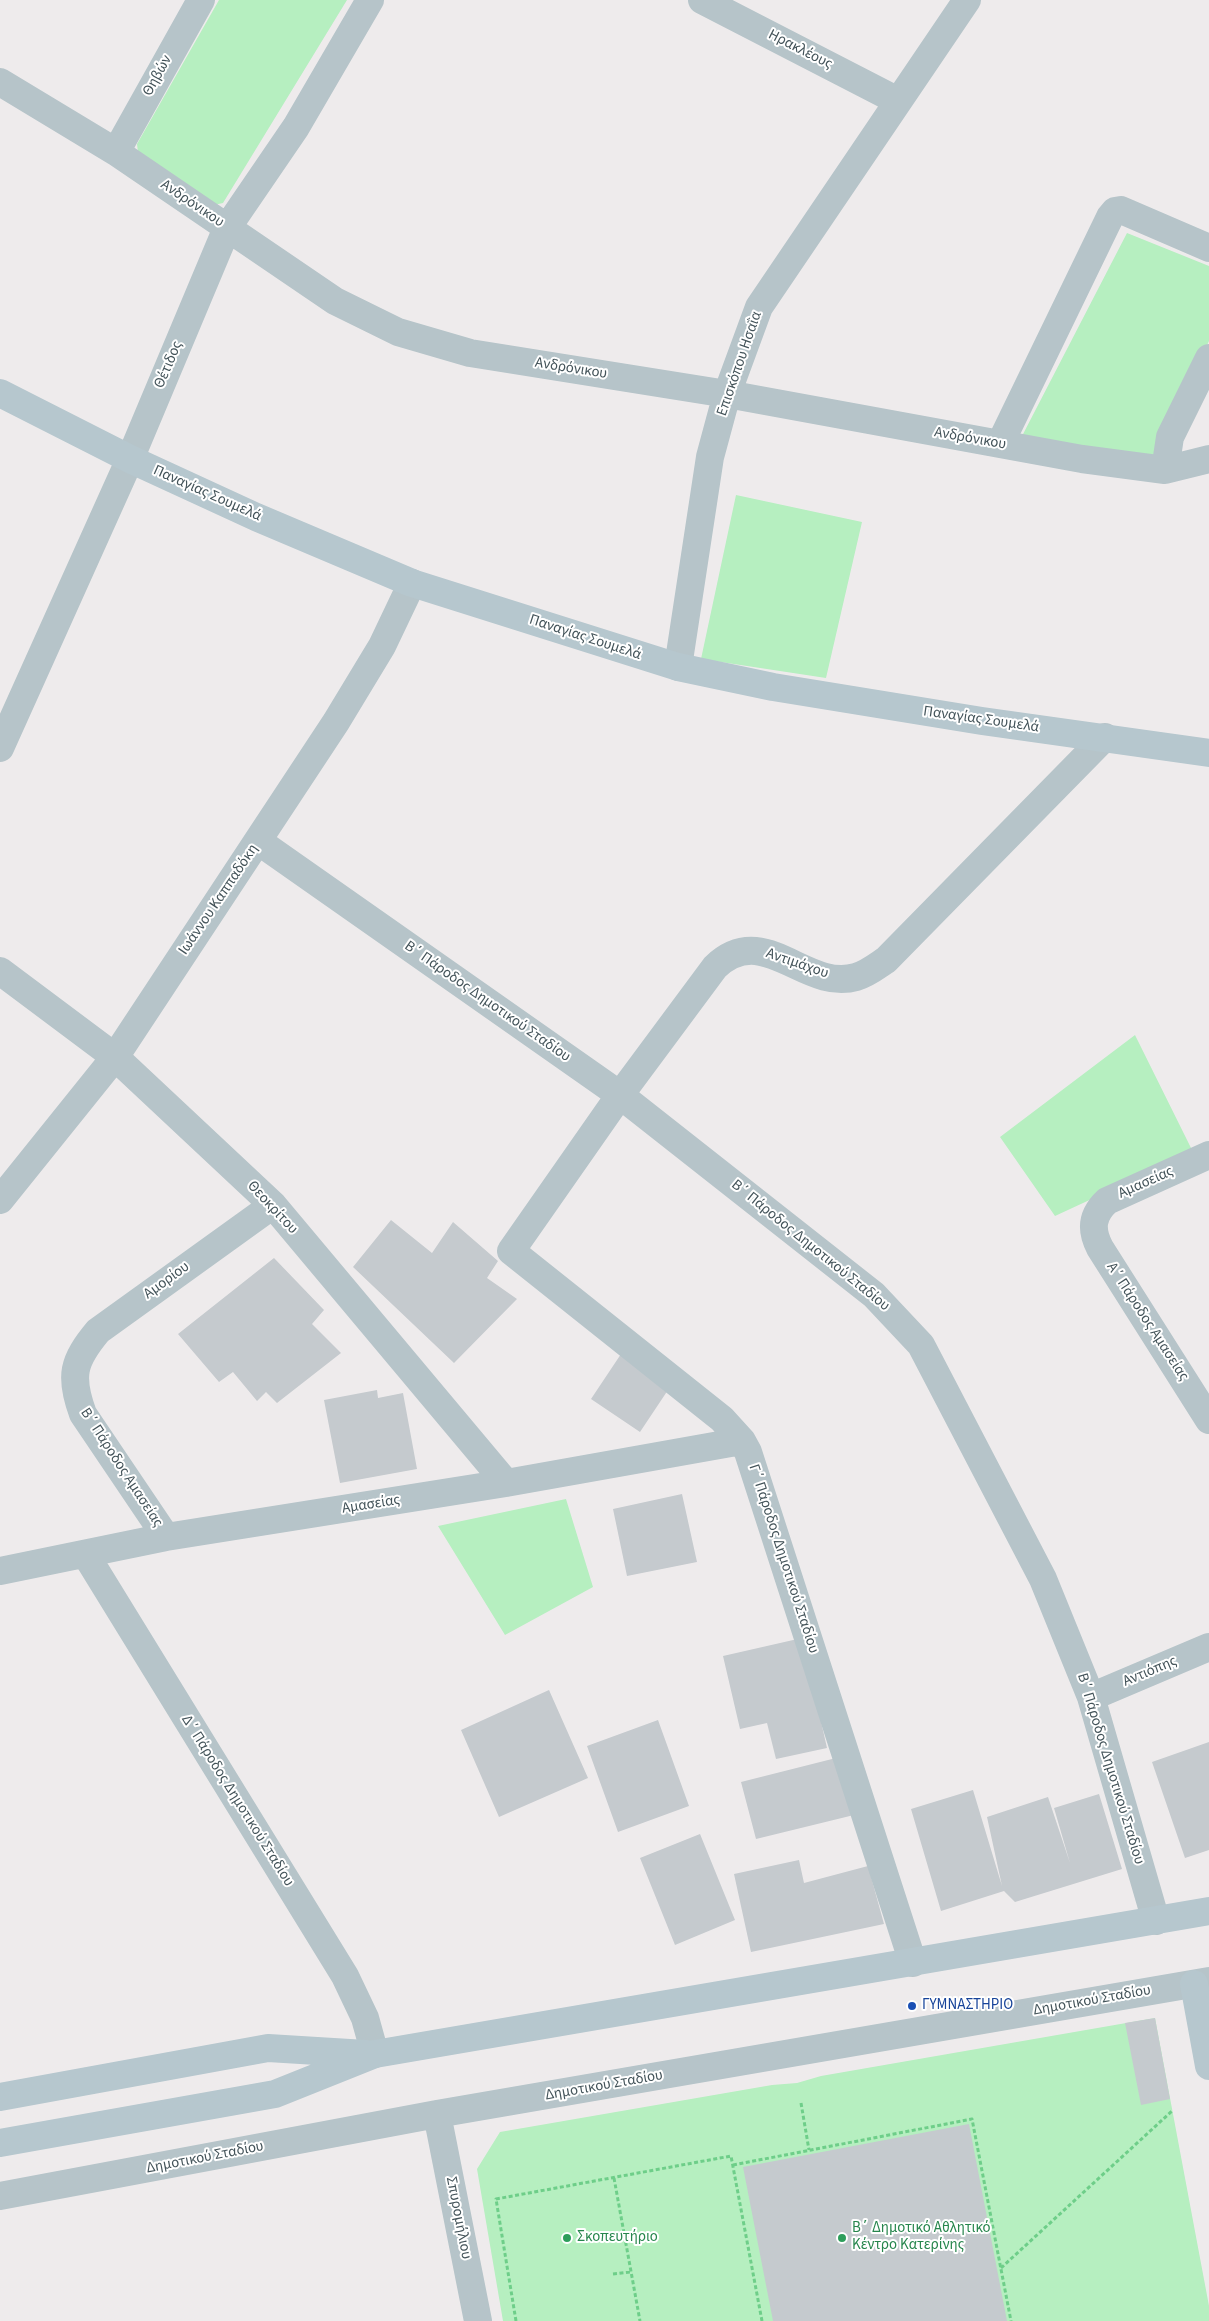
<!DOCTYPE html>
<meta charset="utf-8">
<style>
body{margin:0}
canvas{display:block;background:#eeebec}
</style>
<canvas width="1209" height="2321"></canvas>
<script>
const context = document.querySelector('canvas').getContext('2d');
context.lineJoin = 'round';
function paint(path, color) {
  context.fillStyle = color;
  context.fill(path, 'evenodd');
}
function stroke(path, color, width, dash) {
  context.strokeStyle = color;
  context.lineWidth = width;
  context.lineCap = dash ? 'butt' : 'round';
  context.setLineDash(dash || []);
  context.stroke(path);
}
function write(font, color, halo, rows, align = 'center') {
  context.font = font + ' "Source Sans 3",sans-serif';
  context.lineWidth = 4;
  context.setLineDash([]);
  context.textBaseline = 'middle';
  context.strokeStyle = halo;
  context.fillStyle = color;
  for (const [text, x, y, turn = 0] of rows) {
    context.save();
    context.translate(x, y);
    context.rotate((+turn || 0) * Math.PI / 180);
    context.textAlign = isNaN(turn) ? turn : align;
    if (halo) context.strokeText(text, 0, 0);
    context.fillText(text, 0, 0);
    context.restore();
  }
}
const green = new Path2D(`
 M219,0H347L223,203L209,206L139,161L137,144Z
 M1127,233L1209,266V341L1152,461L1021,438Z
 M736,495L862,522L826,678L701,659Z
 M1135,1035L1193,1152L1055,1216L1000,1137Z
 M566,1499L593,1587L505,1635L438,1526Z
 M1155,2018L1209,2306V2321H503L477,2169L500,2132L772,2085L797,2083L821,2076Z`);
const building = new Path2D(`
 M391,1220L432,1253L453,1222L498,1261L487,1278L517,1299L454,1363L353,1267Z
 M274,1258L324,1310L312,1324L341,1353L277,1403L266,1392L257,1401L233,1372L219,1382L178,1334Z
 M621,1354L670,1387L640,1432L591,1399Z
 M377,1390L378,1398L403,1393L417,1469L340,1483L324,1400Z
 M682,1494L697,1562L627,1576L613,1509Z
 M802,1638L827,1748L776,1759L767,1723L740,1729L723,1656Z
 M549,1690L588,1778L499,1817L461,1730Z
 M658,1720L689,1806L618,1832L587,1746Z
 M1209,1742V1850L1185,1858L1152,1762Z
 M840,1757L854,1815L756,1839L741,1782Z
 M973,1790L1002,1886L987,1817L1048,1797L1070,1863L1054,1808L1099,1794L1122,1869L1015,1902L1004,1891L941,1911L911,1809Z
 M700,1834L735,1920L675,1945L640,1858Z
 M799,1860L804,1883L868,1866L884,1924L751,1952L734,1874Z
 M1155,2018L1170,2099L1141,2105L1125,2023Z
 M969,2124L1007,2321H773L743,2167Z`);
const path = new Path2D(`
 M801,2103L809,2150
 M733,2165L972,2119L1011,2321
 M614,2178L640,2321
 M1001,2268L1172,2111
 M613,2274L631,2272
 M516,2321L496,2199L731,2156L762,2321`);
const street = new Path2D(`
 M702,0L898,101
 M0,82L116,152L335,301L398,332L470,353L727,394L1082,459L1165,470L1209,459
 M116,152L201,0
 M1000,444L1110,217L1115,211L1121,210L1209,248
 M1165,470L1170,437L1209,358
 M678,667L710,457L727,394L759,307L967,0
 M0,748L130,459L227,228L296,127L370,0
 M258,841L620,1095L874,1295L921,1345L1043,1579L1091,1697L1156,1921
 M0,971L115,1057L273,1205L506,1483
 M1209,1155L1107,1201C1092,1215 1090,1229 1100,1248L1209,1420
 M0,1200L115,1057L336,722L382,646L412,583
 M166,1537L83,1414C69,1376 73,1361 98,1331L273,1205
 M86,1555L345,1976L365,2018L375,2054
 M0,1571L166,1537L506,1483L742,1441
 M1091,1697L1209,1647
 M913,1963L748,1452L742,1441L722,1419L511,1251L620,1095L715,967C764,920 805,992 856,977C867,974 877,966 886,960L1105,737
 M437,2114L478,2321
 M0,2196L437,2114L1209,1981`);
const secondary = new Path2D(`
 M0,393L130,459L256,517L412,583L678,667L773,687L982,721L1209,753
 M1194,1984L1209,2066
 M0,2097L268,2048L366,2054
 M0,2143L275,2094L375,2054L1209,1911`);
const markers = [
 [912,2006,5,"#1a4fb4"],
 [567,2238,5,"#2e9e5b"],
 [842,2238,5,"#2e9e5b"]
];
const streetNames = [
 ["Ηρακλέους",800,50,27],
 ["Θηβών",158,76,-61],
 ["Ανδρόνικου",192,204,34],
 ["Επισκόπου Ησαΐα",740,364,-71],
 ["Θέτιδος",169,365,-67],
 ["Ανδρόνικου",571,369,9],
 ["Ανδρόνικου",970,439,10],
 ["Παναγίας Σουμελά",207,494,24],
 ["Παναγίας Σουμελά",585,638,18],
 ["Παναγίας Σουμελά",981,720,8],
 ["Ιωάννου Καππαδόκη",219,900,-56],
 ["Αντιμάχου",797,964,19],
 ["Β΄ Πάροδος Δημοτικού Σταδίου",487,1002,35],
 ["Αμασείας",1146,1183,-24],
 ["Θεοκρίτου",272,1208,47],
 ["Β΄ Πάροδος Δημοτικού Σταδίου",810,1246,39],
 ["Αμορίου",167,1281,-36],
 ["Α΄ Πάροδος Αμασείας",1147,1322,57],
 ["Β΄ Πάροδος Αμασείας",121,1468,57],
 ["Αμασείας",371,1505,-9],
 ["Γ΄ Πάροδος Δημοτικού Σταδίου",783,1559,72],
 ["Αντιόπης",1150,1672,-23],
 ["Β΄ Πάροδος Δημοτικού Σταδίου",1110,1769,73],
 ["Δ΄ Πάροδος Δημοτικού Σταδίου",237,1801,58],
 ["Δημοτικού Σταδίου",1092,2001,-10],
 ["Δημοτικού Σταδίου",604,2086,-10],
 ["Δημοτικού Σταδίου",205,2158,-11],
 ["Σπυρομήλιου",458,2218,79]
];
const transitNames = [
 ["ΓΥΜΝΑΣΤΗΡΙΟ",922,2006]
];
const leisureNames = [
 ["Β΄ Δημοτικό Αθλητικό",852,2229],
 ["Κέντρο Κατερίνης",852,2246],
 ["Σκοπευτήριο",577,2238]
];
paint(green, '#b6efc0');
paint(building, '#c5cace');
stroke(path, '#6ece89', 3, [4, 2.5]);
stroke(street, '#b6c4c9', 28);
stroke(secondary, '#b6c7ce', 28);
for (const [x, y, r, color] of markers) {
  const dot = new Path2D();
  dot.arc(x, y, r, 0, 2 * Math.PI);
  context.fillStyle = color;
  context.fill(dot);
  stroke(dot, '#fff', 2);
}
write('15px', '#435359', '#fff', streetNames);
write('15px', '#164399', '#fff', transitNames, 'left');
write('15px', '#27864d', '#fff', leisureNames, 'left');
</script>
